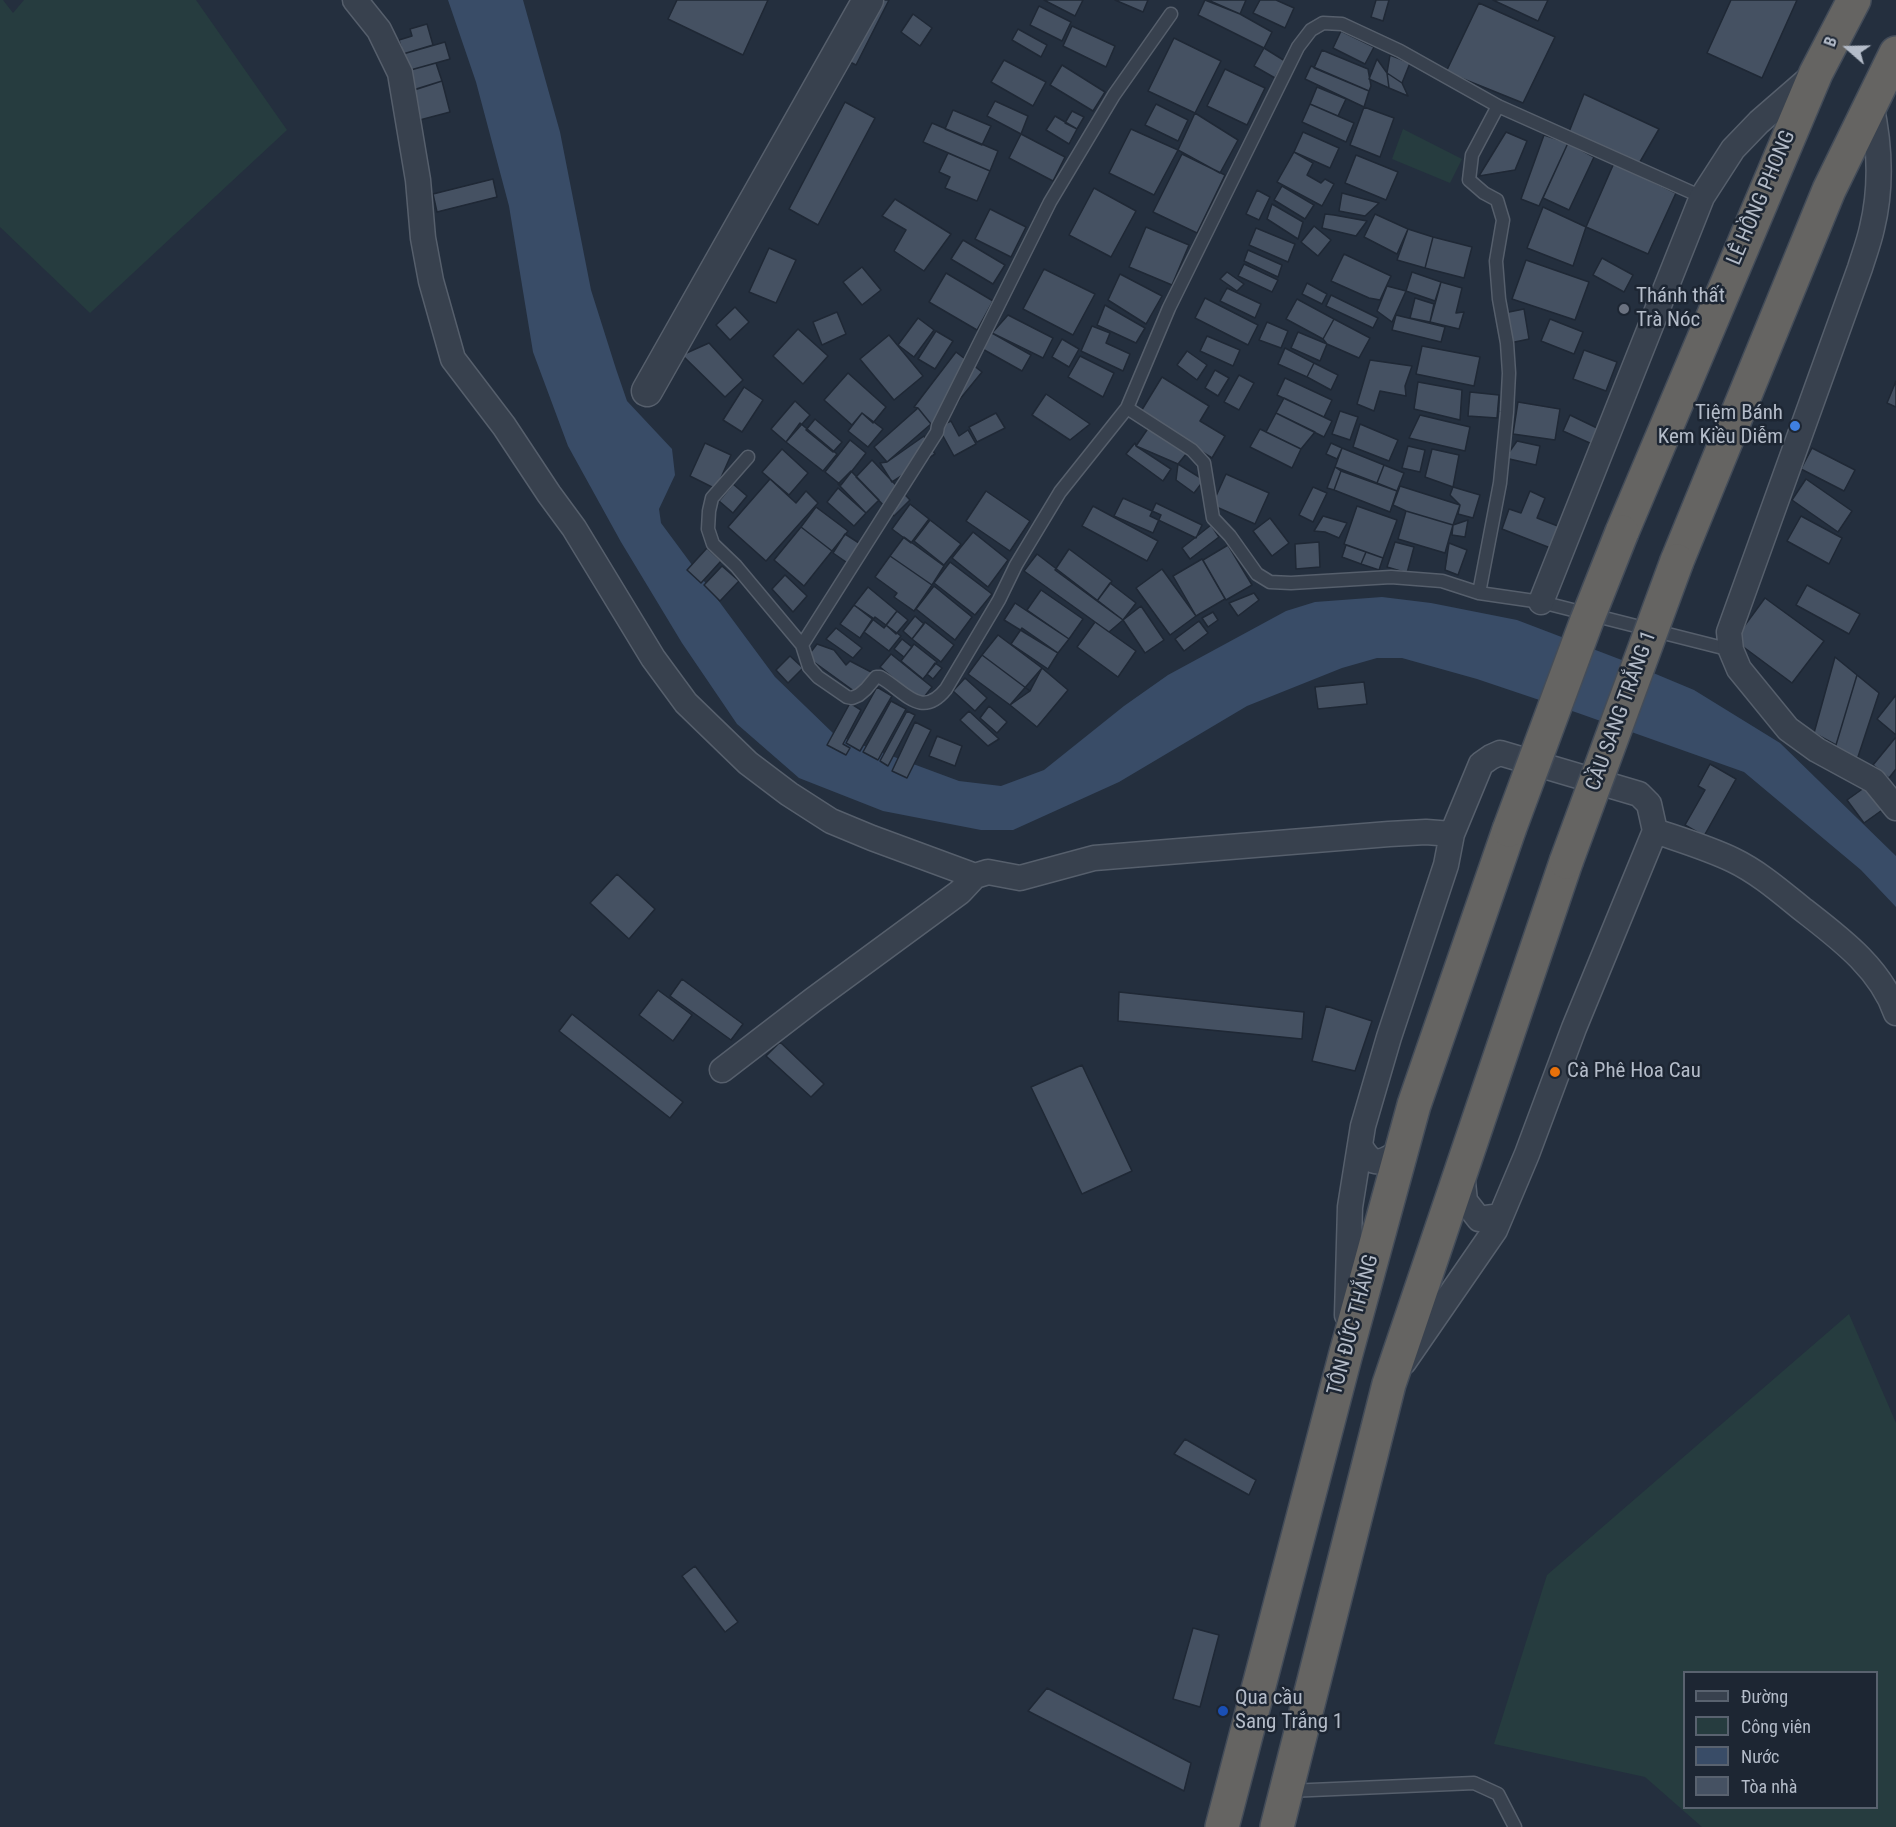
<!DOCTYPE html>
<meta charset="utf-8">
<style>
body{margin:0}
#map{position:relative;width:1896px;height:1827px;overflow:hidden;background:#242f3e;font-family:"Roboto Condensed",sans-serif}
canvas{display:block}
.legend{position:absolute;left:1683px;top:1671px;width:195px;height:138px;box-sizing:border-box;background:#1d2633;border:2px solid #59626f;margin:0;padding:8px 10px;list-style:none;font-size:18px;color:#b4bcc9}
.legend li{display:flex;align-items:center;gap:12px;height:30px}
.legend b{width:30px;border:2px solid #59626f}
.north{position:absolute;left:1818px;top:18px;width:60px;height:60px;-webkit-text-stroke:4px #1d2633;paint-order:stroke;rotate:290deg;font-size:16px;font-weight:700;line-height:24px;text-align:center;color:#b4bcc9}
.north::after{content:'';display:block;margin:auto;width:21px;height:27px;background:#b4bcc9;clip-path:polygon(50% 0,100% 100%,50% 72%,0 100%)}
</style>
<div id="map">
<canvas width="1896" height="1827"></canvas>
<ul class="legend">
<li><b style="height:8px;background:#38414e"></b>Đường</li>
<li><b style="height:16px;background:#263c3f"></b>Công viên</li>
<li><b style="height:16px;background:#394c67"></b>Nước</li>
<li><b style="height:16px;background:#455162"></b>Tòa nhà</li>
</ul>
<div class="north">B</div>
</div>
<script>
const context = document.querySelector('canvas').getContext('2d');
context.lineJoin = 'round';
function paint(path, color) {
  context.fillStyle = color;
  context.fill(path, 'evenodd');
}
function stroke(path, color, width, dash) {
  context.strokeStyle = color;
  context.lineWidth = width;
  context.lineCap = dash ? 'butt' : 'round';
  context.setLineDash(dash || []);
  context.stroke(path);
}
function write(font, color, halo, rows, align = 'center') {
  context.font = font + ' "Roboto Condensed",sans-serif';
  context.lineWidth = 5;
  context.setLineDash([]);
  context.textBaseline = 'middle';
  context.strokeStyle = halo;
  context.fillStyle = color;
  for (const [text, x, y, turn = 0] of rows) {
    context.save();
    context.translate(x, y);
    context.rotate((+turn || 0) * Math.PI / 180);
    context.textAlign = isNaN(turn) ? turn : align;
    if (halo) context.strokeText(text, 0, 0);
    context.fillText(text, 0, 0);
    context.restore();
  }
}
const green = new Path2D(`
 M0,0H3L13,13L24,0H196L287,130L90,313L0,227Z
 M1403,129L1462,159L1450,183L1392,159Z
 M1849,1314L1896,1423V1827H1702L1645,1777L1494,1744L1547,1575ZM1684,1672H1876V1808H1684Z`);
const water = new Path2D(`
 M448,0H523L560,132L591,290L616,369L627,401L672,449L675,475L659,509L661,523L775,677L835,735L959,781L1001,786L1044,770L1124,706L1168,675L1286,611L1315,602L1382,597L1431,603L1517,620L1627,662L1694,690L1780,743L1896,856V907L1861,870L1744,772L1578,713L1477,679L1402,658H1377L1342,668L1247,706L1119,782L1013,830H981L883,811L799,778L737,724L682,643L621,542L568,446L533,352L509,206L476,82Z`);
const building = new Path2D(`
 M677,0H768L743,55L668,19Z
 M875,0H889L856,65L844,59Z
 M1044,0H1083L1075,16Z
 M1115,0H1148L1143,12Z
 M1205,0L1240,14L1272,32L1264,48L1198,15Z
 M1208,0H1246L1240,14Z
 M1260,0H1276L1294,8L1285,28L1253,13Z
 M1376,0H1389L1383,21L1371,17Z
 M1493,0H1548L1538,21Z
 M1731,0H1797L1762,78L1707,53Z
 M1479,3L1555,37L1523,103L1446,72Z
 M1039,6L1071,22L1062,41L1030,25Z
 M913,14L932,28L920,46L901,32Z
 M427,24L433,45L403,54L399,40L412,36L410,29Z
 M1072,26L1115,46L1106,67L1063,46Z
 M1018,29L1047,45L1041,57L1012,40Z
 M1341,31L1374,47L1365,64L1333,48Z
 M1174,38L1221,61L1195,113L1148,91Z
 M445,42L450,59L407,71L403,54Z
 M1264,48L1285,61L1275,78L1254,66Z
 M1322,50L1368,69L1371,86L1369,91L1314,68Z
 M1390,55L1410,63L1402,83L1387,73Z
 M1377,59L1387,73L1389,88L1369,79Z
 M1004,60L1046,82L1033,106L991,82Z
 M436,63L442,81L413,90L407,71Z
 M1062,65L1105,92L1093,111L1050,85Z
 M1311,66L1369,91L1364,107L1305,79Z
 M1225,69L1265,88L1247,125L1207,106Z
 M1387,73L1402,83L1408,96L1389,88Z
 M442,81L450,112L416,121L408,92Z
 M1317,87L1346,99L1338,116L1310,104Z
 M1584,94L1659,129L1637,167L1569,132Z
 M995,101L1028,116L1021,134L987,116Z
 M845,102L875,118L818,225L789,209Z
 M1156,104L1188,120L1178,141L1145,125Z
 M1310,104L1354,123L1346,142L1302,122Z
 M1364,107L1394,118L1380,157L1350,145Z
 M953,110L991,126L982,145L945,129Z
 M1072,111L1084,117L1077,129L1065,123Z
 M1195,113L1238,140L1220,173L1178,150Z
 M1055,116L1077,129L1069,144L1046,130Z
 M932,123L998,151L990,171L923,142Z
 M1131,129L1178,150L1154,195L1109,173Z
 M1303,132L1339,148L1330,168L1294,152Z
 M1506,132L1527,141L1515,170L1479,176Z
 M1021,134L1065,157L1053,181L1009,158Z
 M1544,135L1568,143L1539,206L1521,199Z
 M1568,143L1594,157L1569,210L1543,198Z
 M1294,152L1313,163L1307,175L1321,183L1325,179L1334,184L1322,206L1277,182Z
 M948,153L990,171L977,201L945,188L950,177L939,172Z
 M1182,154L1225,175L1197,233L1153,212Z
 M1356,155L1398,172L1386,200L1345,183Z
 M1614,163L1676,193L1648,254L1586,227Z
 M493,179L497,197L437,212L433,194Z
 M1282,186L1314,205L1305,219L1274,200Z
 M1094,188L1136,211L1111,257L1069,235Z
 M1257,190L1270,197L1259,220L1246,214Z
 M1342,193L1379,203L1365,216L1339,211Z
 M895,199L951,234L924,271L894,251L906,230L882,216Z
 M1272,204L1303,222L1298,239L1267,219Z
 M1543,207L1586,227L1573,266L1527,248Z
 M990,209L1026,227L1011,257L975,239Z
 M1325,214L1334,215L1367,221L1356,236L1322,228Z
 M1375,214L1408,229L1397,254L1364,237Z
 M1314,226L1331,240L1318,256L1301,242Z
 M1146,227L1189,245L1172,285L1129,267Z
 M1256,228L1295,244L1288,262L1249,245Z
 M1408,229L1433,237L1425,268L1397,260Z
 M1433,237L1472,247L1464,278L1425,268Z
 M963,240L1005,265L993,284L951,259Z
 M769,248L796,260L776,303L749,292Z
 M1248,250L1282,265L1278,277L1244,261Z
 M1344,254L1391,276L1380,300L1369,298L1331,281Z
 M1602,258L1633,275L1624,292L1593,275Z
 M1526,260L1589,282L1575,320L1512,299Z
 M1244,264L1278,280L1272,292L1238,276Z
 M862,267L881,290L862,305L843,282Z
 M1044,269L1095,294L1073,335L1023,309Z
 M1227,272L1244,284L1237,291L1220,279Z
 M1412,272L1441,282L1435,301L1406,291Z
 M946,273L993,301L977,330L929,302Z
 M1120,274L1162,296L1146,324L1108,300Z
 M1441,282L1462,288L1456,313L1464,312L1459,329L1430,322Z
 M1307,283L1327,294L1322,304L1302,294Z
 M1387,286L1406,291L1392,322L1377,311Z
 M1227,288L1261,304L1255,318L1220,301Z
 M1331,295L1378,318L1373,328L1326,306Z
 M1205,298L1258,325L1248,345L1195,318Z
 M1415,298L1434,304L1430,322L1410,318Z
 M1297,299L1334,319L1323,339L1286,319Z
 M1105,305L1145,328L1136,343L1097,325Z
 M735,307L749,322L730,340L716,325Z
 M1524,309L1529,339L1510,343L1504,313Z
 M837,312L846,334L822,345L813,322Z
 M1008,315L1053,338L1043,358L992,333Z
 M1396,315L1445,327L1441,342L1392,330Z
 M918,318L934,330L914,357L898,345Z
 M1334,319L1370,338L1359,358L1327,344L1323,339Z
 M1550,319L1583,332L1574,354L1541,341Z
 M1267,322L1288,331L1281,348L1259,340Z
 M1092,326L1110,333L1106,343L1130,354L1123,371L1081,351Z
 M798,329L828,356L803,384L773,356Z
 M936,331L953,341L935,369L918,359Z
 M1298,332L1327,344L1320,361L1291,348Z
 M992,333L1031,355L1022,371L979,347Z
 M889,335L923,376L894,400L860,359Z
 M1207,336L1240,350L1233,366L1200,351Z
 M1062,339L1079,349L1069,367L1052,357Z
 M709,343L743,380L725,397L682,355Z
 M1422,346L1480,357L1474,386L1416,374Z
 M1285,348L1314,363L1307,377L1278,364Z
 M1584,350L1617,362L1606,391L1573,379Z
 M1187,351L1207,365L1197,380L1177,365Z
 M956,352L982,372L938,426L931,424L918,408L914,407Z
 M1080,356L1114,373L1103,397L1068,377Z
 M1370,360L1412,366L1405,386L1406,396L1380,391L1374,411L1357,404Z
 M1314,363L1338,375L1331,390L1307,377Z
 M1215,370L1229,378L1218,396L1205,388Z
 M848,373L886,407L873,423L862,413L852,425L824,400Z
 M1239,375L1254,383L1239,410L1224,402Z
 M1162,377L1209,406L1200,421L1225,436L1212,458L1140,413Z
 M1285,378L1332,400L1324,417L1277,395Z
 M1896,381V407L1887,403Z
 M1418,382L1462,390L1460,420L1414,409Z
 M744,387L763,400L742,432L723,420Z
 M1470,392L1499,395L1497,418L1468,416Z
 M1046,394L1090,424L1070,440L1032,415Z
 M1284,398L1332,421L1324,437L1276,413Z
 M795,401L810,415L786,442L771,429Z
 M1518,402L1560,409L1555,440L1513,434Z
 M918,408L931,424L887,462L874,447Z
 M1340,411L1358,417L1350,440L1332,434Z
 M862,413L883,429L868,447L848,431Z
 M996,413L1005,428L977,442L969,427Z
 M1276,413L1315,432L1301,449L1266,432Z
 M1420,415L1470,427L1465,451L1409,438Z
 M1570,415L1599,429L1592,444L1563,431Z
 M815,419L842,442L833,452L806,430Z
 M951,421L959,436L968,430L976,444L954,456L938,427Z
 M800,423L837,454L823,471L786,442Z
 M1360,424L1398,440L1389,461L1353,447Z
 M1149,427L1187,453L1178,464L1136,446Z
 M1260,429L1301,449L1292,468L1250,447Z
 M924,436L935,454L892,482L880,463L887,462Z
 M850,440L866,453L841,485L825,472Z
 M1517,441L1540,446L1536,465L1505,458Z
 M705,443L731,455L716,489L690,476Z
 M1135,443L1136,446L1171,469L1163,481L1126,454Z
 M1331,443L1342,448L1337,459L1326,454Z
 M1408,446L1425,450L1420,472L1402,468Z
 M1342,448L1384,465L1377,483L1335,467Z
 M1812,448L1855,470L1844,491L1801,469Z
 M782,449L808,473L789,495L762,472Z
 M1432,449L1459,455L1453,487L1425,477Z
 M872,460L910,500L894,516L856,477Z
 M1178,464L1204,480L1194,493L1176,480Z
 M1384,465L1404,473L1397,491L1377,483Z
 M1335,467L1341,471L1334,490L1327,488Z
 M851,471L879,500L866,513L838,484Z
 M1341,471L1397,491L1390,512L1334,490Z
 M1226,474L1269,493L1255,524L1212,505Z
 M770,479L796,503L806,491L818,503L766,561L728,527Z
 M1806,479L1852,511L1838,532L1792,500Z
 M733,484L747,496L733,513L719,501Z
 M1400,486L1460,505L1453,525L1406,511L1393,505Z
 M1313,487L1327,493L1313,522L1299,515Z
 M1453,487L1480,495L1473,518L1458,514L1460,505L1450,495Z
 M838,488L866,513L854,526L827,502Z
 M986,491L1030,521L1010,551L966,521Z
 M1530,491L1545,498L1537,518L1568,530L1553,549L1502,529L1509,509L1521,513Z
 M1123,498L1161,515L1153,533L1114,516Z
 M1156,503L1202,525L1196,538L1150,516Z
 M910,504L929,519L911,543L892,529Z
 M1093,506L1158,541L1147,561L1082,526Z
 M1357,506L1397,520L1383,558L1344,544Z
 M816,507L848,531L832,551L801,527Z
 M1406,511L1453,525L1445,553L1398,539Z
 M1323,516L1347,523L1339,538L1325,532L1314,531Z
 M1801,516L1842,538L1829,564L1787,541Z
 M1270,518L1289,543L1272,556L1253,531Z
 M930,520L961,544L944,565L914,541Z
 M1468,520L1465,537L1452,535L1453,525Z
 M1211,525L1219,537L1190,559L1182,548Z
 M801,527L832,551L804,586L774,560Z
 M973,532L1008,560L988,587L952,558Z
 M845,534L862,545L849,564L833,553Z
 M904,537L944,566L932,585L890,556Z
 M1319,542L1320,567L1296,569L1295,544Z
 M1395,542L1414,547L1407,573L1387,567Z
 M1449,543L1467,550L1458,575L1445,570Z
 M1228,545L1252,585L1226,600L1203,560Z
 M1346,545L1366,552L1361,564L1342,557Z
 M707,548L721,561L701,583L687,570Z
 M1069,549L1112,581L1097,601L1055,570Z
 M1366,552L1383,558L1379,570L1361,564Z
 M1037,554L1123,620L1109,632L1024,571Z
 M890,556L932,585L914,611L894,597L897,593L875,577Z
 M1202,559L1225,599L1196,616L1173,576Z
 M950,562L992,594L975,615L934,583Z
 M722,566L739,581L720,601L704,585Z
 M1162,569L1196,616L1170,635L1136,588Z
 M785,575L807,596L793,612L772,589Z
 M1110,583L1136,603L1123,620L1097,601Z
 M1807,585L1860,614L1849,634L1796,605Z
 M934,586L972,617L955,640L916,609Z
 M868,587L897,611L884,628L854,605Z
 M1041,590L1083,619L1069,639L1027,610Z
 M1254,593L1259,600L1238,616L1229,603Z
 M1765,598L1824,641L1792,683L1734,640Z
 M1015,603L1069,639L1058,653L1004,620Z
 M854,605L873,618L860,638L840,624Z
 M1141,606L1164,640L1145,653L1123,620Z
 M897,611L908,620L896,634L886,625Z
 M1213,612L1218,620L1208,627L1202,618Z
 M915,616L924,624L912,639L903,631Z
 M875,617L901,636L889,651L864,632Z
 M1199,621L1208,633L1184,651L1175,639Z
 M925,622L954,645L941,662L912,639Z
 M1095,622L1136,651L1118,677L1077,647Z
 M836,628L862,648L853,658L826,639Z
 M1022,628L1058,653L1048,669L1011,644Z
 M998,635L1042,668L1030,691L982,655Z
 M902,639L912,647L904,657L894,649Z
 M817,644L834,650L846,665L850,661L873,673L858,694L807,657Z
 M914,644L937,662L923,679L901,661Z
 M891,654L932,687L921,701L880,667Z
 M982,655L1030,691L1010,705L968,674Z
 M790,656L803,668L788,683L776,670Z
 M1835,657L1857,675L1836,745L1814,733Z
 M935,663L942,668L933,679L927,674Z
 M1042,668L1068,690L1037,727L1010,705Z
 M1857,675L1879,693L1855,766L1833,755Z
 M965,678L987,698L975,711L953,691Z
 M1364,682L1367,704L1318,709L1315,687Z
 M877,687L892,696L860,751L846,743Z
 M1896,695V735L1877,719Z
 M891,701L906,709L878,760L863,752Z
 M850,703L861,710L843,744L850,748L846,755L827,745Z
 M989,706L1007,722L997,733L980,718Z
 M907,711L915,715L888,766L880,761Z
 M969,711L999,739L988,746L960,720Z
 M915,722L931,730L907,778L892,771Z
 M937,736L962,746L955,766L929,756Z
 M1896,737V769L1889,778L1873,765Z
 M1710,764L1736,779L1704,836L1685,825L1705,790L1698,786Z
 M1868,785L1885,808L1864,823L1847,800Z
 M617,874L655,909L629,939L590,903Z
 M682,979L743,1024L731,1040L670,996Z
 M658,990L692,1015L673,1041L639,1015Z
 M1119,992L1304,1012L1302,1039L1118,1021Z
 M1326,1006L1372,1021L1355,1071L1312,1061Z
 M572,1014L683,1102L670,1118L559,1031Z
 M780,1042L824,1084L811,1097L766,1056Z
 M1082,1065L1132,1171L1082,1194L1031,1087Z
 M1185,1439L1256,1480L1249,1495L1174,1454Z
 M695,1566L738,1622L725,1632L682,1576Z
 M1193,1628L1219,1635L1200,1707L1173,1699Z
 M1047,1688L1191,1763L1184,1791L1028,1711Z`);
const service = new Path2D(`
 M1127,408L1192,450L1204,463L1213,518L1230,536L1257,574L1270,582L1291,583L1391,577L1442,581L1479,593L1541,602L1731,650
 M748,457L712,498L709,511L708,529L713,544L736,566L802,645L809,667L818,677L847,697L852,698L859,695L866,689L876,677H880C905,691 921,720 946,689L999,600L1016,565L1060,492L1127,408L1169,308L1298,47L1311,30L1323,23L1342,24L1400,51L1498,106L1702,197
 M1479,593L1500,483L1507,412L1509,373L1507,343L1499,299L1496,261L1503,220L1497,200L1484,193L1469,180L1472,155L1498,106
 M802,645L937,432L938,426L1050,202L1114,95L1171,14
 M1288,1791L1474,1783L1498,1794L1515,1827`);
const minor = new Path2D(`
 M355,0L379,30L400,73L418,180L423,238L431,281L453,359L504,426L549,494L574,528L653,658L686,703L748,763L789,794L831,821L872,838L975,876
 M1871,104C1880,145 1882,187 1872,228C1869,242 1864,255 1860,268L1729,632L1731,650L1739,669L1788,729L1817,750L1874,781L1896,808
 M1541,602L1702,197L1733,149L1759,122L1812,76
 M1452,834L1481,764L1491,757L1500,753L1639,794L1649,804L1655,831
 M722,1070L813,1000L960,892L975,876L988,872L1020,878L1094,858L1389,834L1426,832L1452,834L1446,865L1389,1037L1363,1126L1350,1207L1347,1315
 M1360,1145C1372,1169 1382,1163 1401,1151
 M1462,1173L1465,1201L1479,1219L1501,1216
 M1404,1362L1495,1230L1527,1154L1574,1028L1655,831C1681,840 1708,848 1733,860C1758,872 1780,891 1801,908C1838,937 1880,967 1896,1013`);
const tertiary = new Path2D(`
 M647,391L868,0`);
const trunk = new Path2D(`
 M1622,532L1816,73L1854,0
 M1677,561L1829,190L1896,53
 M1222,1827L1345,1357L1414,1105L1509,830
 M1277,1827L1389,1384L1566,862`);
const trunkBridge = new Path2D(`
 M1509,830L1587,620L1622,532
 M1566,862L1677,561`);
const markers = [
 [1624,309,6,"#6b7280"],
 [1795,426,6,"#3f7fe0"],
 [1555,1072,6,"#e8710a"],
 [1223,1711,6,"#1a4fb4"]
];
const streetNames = [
 ["LÊ HỒNG PHONG",1762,198,-67],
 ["CẦU SANG TRẮNG 1",1622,711,-70],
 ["TÔN ĐỨC THẮNG",1354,1325,-75]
];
const poiNames = [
 ["Thánh thất",1636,297],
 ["Trà Nóc",1636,321],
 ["Tiệm Bánh",1783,414,"right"],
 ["Kem Kiều Diễm",1783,438,"right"],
 ["Cà Phê Hoa Cau",1567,1072],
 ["Qua cầu",1235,1699],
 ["Sang Trắng 1",1235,1723]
];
paint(green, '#263c3f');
paint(water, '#394c67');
paint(building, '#455162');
stroke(building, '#1f2835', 1.5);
stroke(service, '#565f6c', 15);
stroke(minor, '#565f6c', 27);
stroke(tertiary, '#565f6c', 33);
stroke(trunk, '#434c59', 36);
stroke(service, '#38414e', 12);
stroke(minor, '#38414e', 24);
stroke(tertiary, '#38414e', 30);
stroke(trunk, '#656462', 33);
stroke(trunkBridge, '#434c59', 36, []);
stroke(trunkBridge, '#656462', 33);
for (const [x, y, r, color] of markers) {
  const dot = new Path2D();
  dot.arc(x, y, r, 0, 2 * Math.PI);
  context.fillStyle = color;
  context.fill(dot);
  stroke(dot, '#1d2633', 2);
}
write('21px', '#b4bcc9', '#1d2633', streetNames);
write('21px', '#b4bcc9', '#1d2633', poiNames, 'left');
</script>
